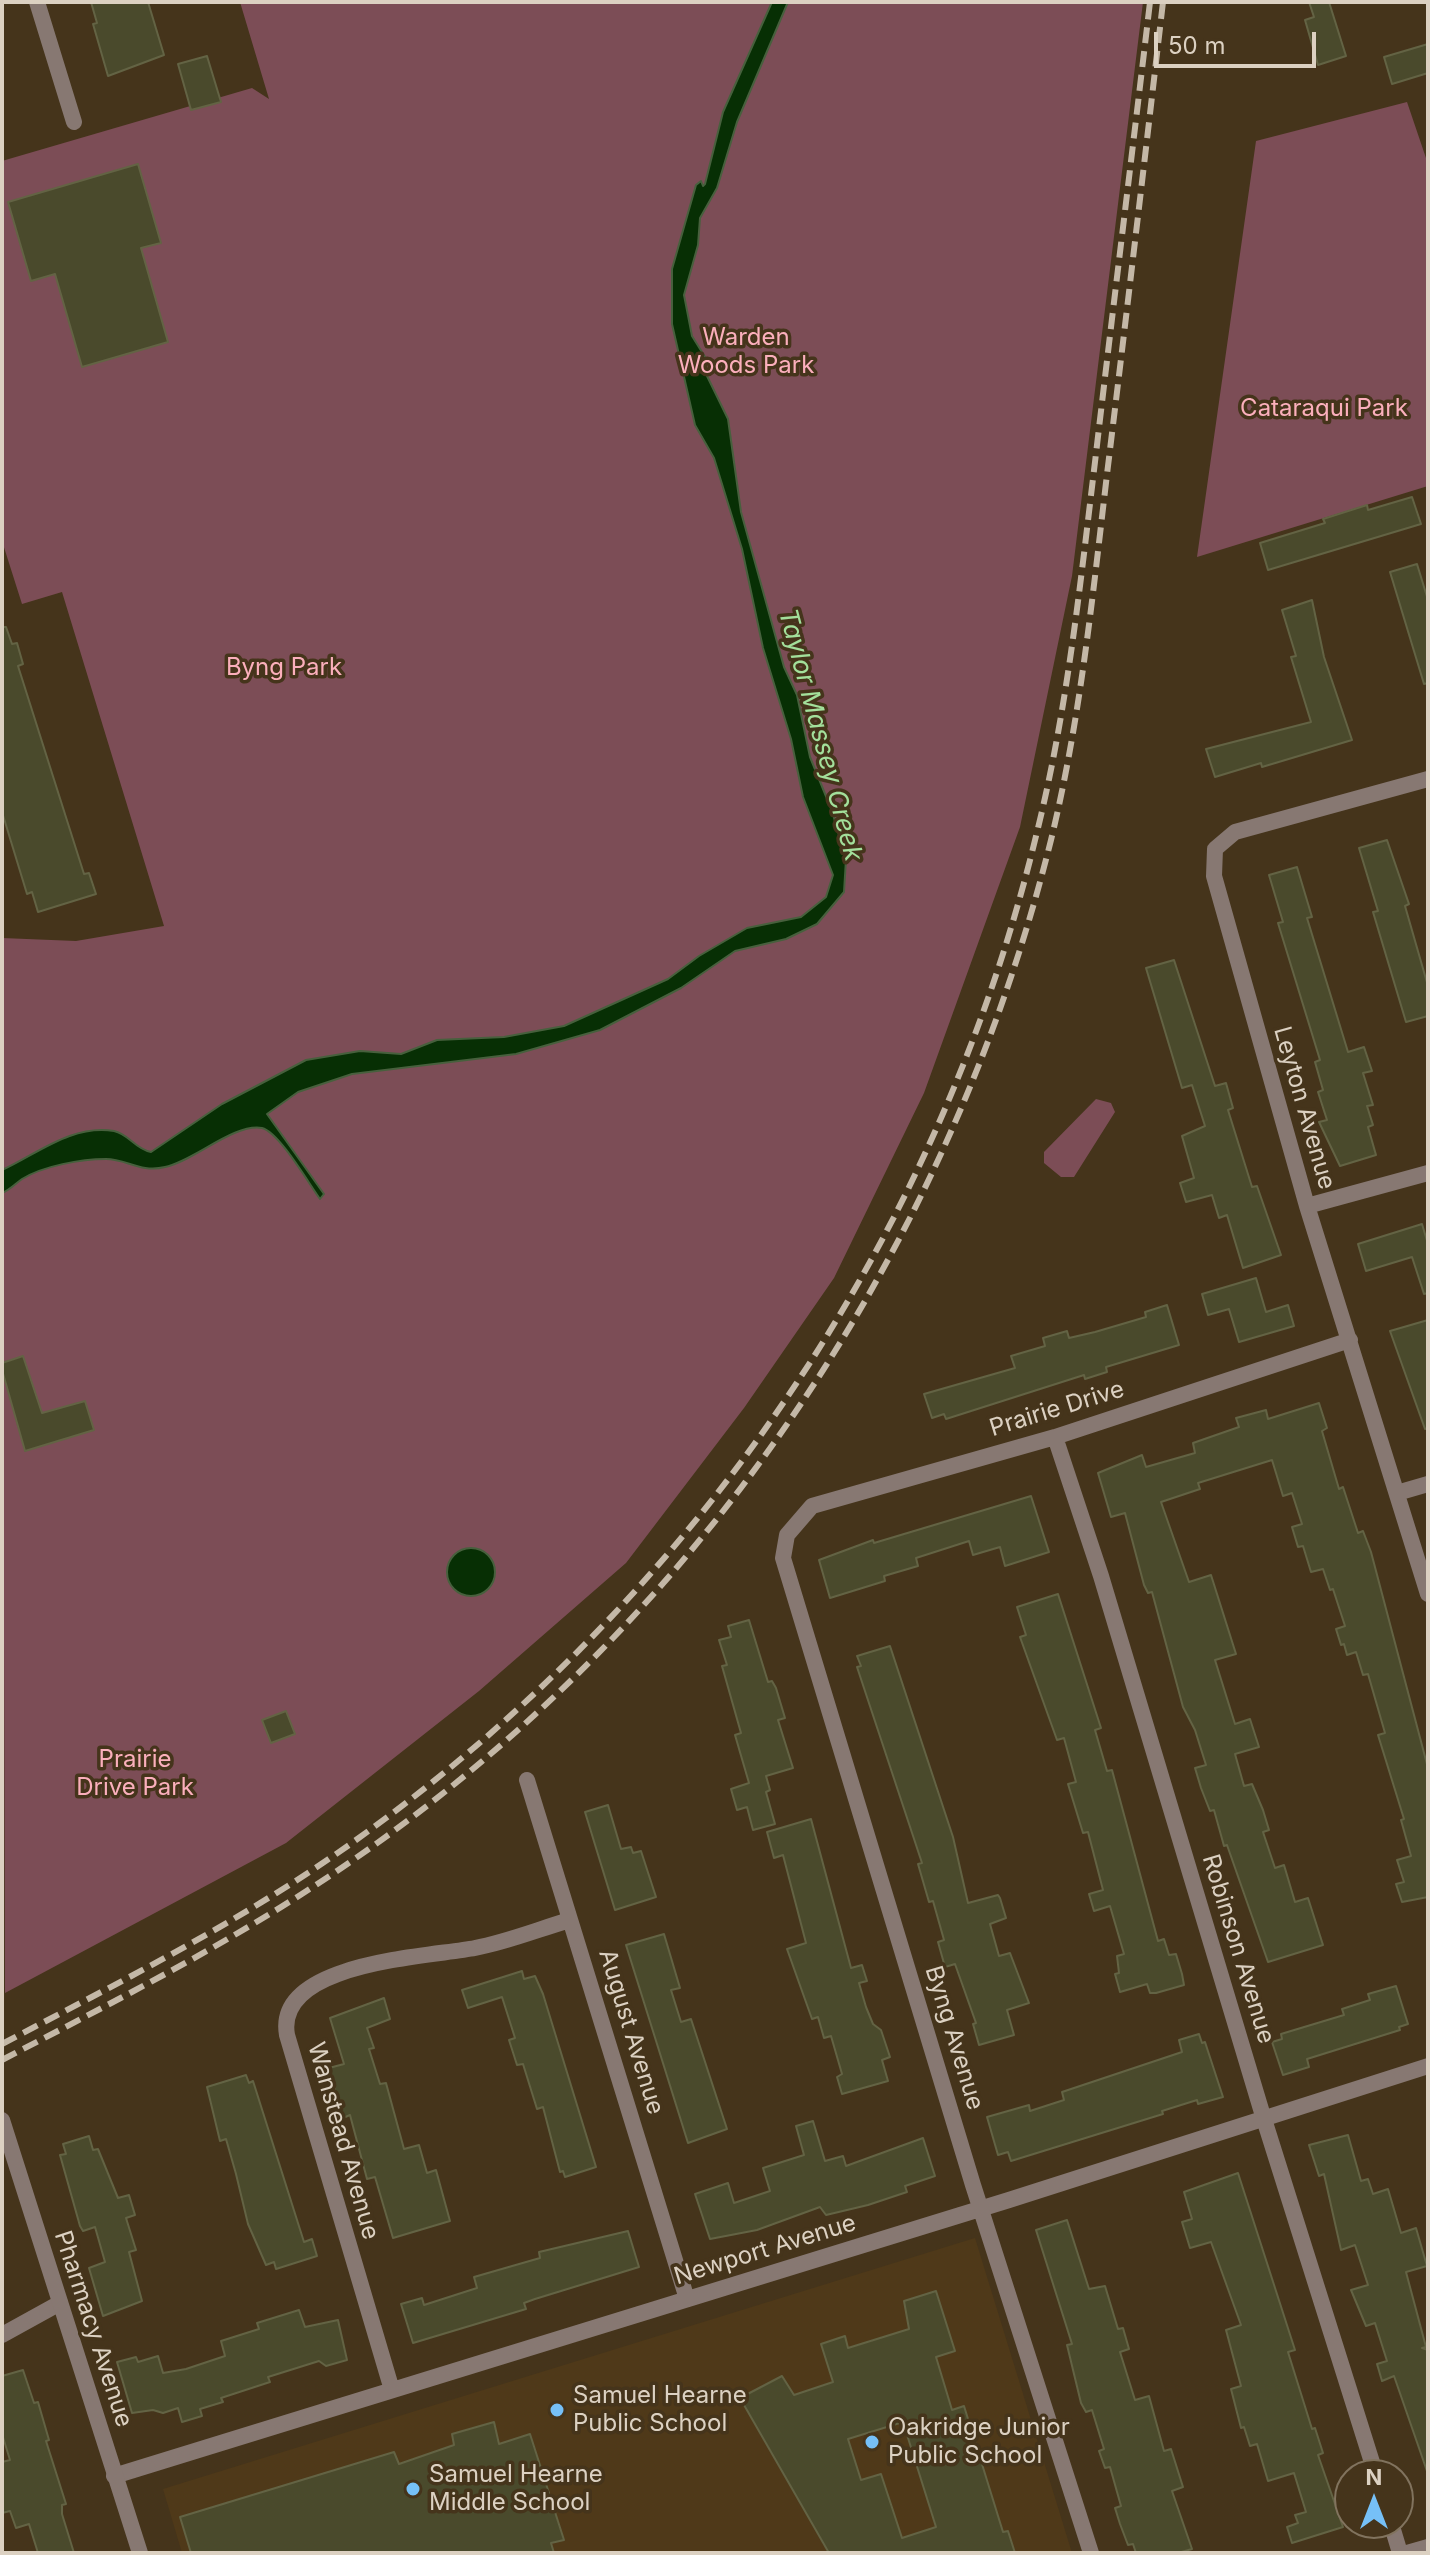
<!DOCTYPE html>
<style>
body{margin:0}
#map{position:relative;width:1430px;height:2555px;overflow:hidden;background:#45341b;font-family:Inter,sans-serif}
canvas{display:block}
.frame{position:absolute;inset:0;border:4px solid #dcd1c2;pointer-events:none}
.north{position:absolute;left:1334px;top:2459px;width:80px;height:80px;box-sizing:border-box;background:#45341b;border:2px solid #81735e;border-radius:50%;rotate:0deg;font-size:22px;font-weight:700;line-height:32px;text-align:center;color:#dcd1c2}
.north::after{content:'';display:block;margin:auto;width:28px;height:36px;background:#76c0f7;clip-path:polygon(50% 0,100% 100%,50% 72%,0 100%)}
.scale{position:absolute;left:1154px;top:32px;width:162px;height:36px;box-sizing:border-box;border:4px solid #dcd1c2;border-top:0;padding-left:10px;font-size:24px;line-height:28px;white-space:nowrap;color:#dcd1c2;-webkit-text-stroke:6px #45341b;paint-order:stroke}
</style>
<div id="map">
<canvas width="1430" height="2555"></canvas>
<div class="frame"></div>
<div class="north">N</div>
<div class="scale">50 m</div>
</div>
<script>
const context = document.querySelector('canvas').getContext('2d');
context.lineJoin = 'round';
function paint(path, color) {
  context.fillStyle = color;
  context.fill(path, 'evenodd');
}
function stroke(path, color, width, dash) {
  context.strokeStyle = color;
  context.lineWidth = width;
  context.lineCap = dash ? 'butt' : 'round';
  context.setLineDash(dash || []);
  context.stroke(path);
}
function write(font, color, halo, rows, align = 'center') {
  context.font = font + ' Inter,sans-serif';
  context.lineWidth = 7;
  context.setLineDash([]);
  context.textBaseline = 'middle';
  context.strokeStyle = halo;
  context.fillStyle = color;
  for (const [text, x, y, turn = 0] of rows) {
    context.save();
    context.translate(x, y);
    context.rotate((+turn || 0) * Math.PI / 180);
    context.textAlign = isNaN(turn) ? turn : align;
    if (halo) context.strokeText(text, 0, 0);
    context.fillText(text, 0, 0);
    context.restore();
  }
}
const built = new Path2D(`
 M975,2238L1072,2553H182L163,2489Z`);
const green = new Path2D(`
 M240,2H1143L1072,576L1020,827L924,1093L834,1278L744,1408L626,1563L479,1691L286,1843L5,1993L2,938L76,941L164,926L62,592L22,604L2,541V161L252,88L269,99Z
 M1407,102L1428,164V486L1197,557L1256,141Z
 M1096,1099L1111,1103L1115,1112L1074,1177H1061L1044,1163V1152Z`);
const water = new Path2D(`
 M772,2H788L737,122L717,188L700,218L698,245L684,295L692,336L705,357L707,376L728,419L741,512L784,667L797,695L810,757L832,811L846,859L844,892L817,924L786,939L735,951L681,988L600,1030L516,1054L352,1074L298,1092L267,1114L324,1194L320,1199C309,1184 279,1132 262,1128C234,1123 194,1161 165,1167C140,1173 127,1159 106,1159C81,1159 43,1166 22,1179C15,1184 10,1190 2,1193V1170C37,1154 72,1124 114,1131C129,1134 135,1149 151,1152L222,1104L306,1060L360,1051L401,1054L437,1040L504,1037L564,1026L668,979L699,956L747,928L801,917L826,897L833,875L803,797L791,739L763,648L742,549L714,458L695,425L672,324V269L696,185L701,181L703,186L705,184L723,112Z
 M447 1572a24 24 0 1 1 48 0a24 24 0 1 1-48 0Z`);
const building = new Path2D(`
 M91,2H148L164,55L108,76L93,24L97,23Z
 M1309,2H1329L1346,56L1318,65L1305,20L1314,17Z
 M1428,44V73L1392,84L1384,57Z
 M207,56L221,102L191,110L178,64Z
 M138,164L161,243L141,248L168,342L82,367L55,274L31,281L8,202Z
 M1412,497L1421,524L1268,570L1260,543L1325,523L1323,519L1367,505L1368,510Z
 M1417,564L1428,600V683L1424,684L1390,572Z
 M1312,600L1324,657L1352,740L1262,767L1261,763L1215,777L1206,749L1311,722L1291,657L1296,656L1282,610Z
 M2,627H6L12,644L17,643L23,664L18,666L84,874L89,873L96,894L38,912L32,892L27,894L2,812Z
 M1387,840L1409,904L1405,906L1428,986V1016L1406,1022L1373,912L1378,911L1359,848Z
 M1297,867L1312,917L1307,918L1348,1052L1364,1047L1372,1071L1363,1073L1373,1105L1367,1106L1373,1125L1368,1127L1376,1155L1340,1166L1319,1122L1327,1120L1318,1092L1323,1090L1315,1062L1320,1060L1278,923L1283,922L1269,875Z
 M1174,960L1215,1086L1226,1083L1233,1108L1228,1110L1252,1187L1257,1186L1281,1255L1243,1268L1227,1215L1219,1218L1212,1195L1186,1202L1180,1183L1194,1178L1182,1136L1205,1126L1192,1085L1182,1088L1146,968Z
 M1422,1224L1428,1244V1293L1424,1294L1412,1257L1366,1271L1358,1244Z
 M1256,1278L1266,1312L1288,1305L1294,1326L1239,1342L1229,1309L1208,1315L1202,1294Z
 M1167,1305L1179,1345L1106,1367L1107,1372L1085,1379L1084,1375L946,1419L944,1414L932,1418L924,1394L1015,1368L1011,1356L1045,1346L1043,1338L1067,1331L1069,1338L1095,1332L1146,1317L1145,1312Z
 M1428,1320V1428L1425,1429L1390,1331Z
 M23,1356L42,1413L85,1401L94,1430L25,1451L2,1370V1363Z
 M1319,1403L1327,1428L1322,1431L1339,1489L1343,1487L1358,1533L1363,1531L1371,1552L1428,1768V1897L1402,1902L1396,1884L1404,1882L1397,1860L1411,1856L1401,1820L1404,1819L1378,1735L1385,1733L1368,1674L1363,1675L1356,1652L1347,1655L1344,1644L1341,1645L1336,1629L1345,1626L1333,1589L1330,1590L1323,1569L1311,1572L1303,1546L1298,1547L1292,1527L1302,1524L1292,1493L1283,1496L1272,1460L1198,1483L1200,1489L1161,1502L1189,1582L1211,1575L1236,1654L1215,1660L1235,1724L1250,1719L1259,1747L1235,1754L1244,1786L1252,1784L1263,1810L1269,1830L1263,1832L1275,1868L1284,1865L1295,1902L1308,1898L1323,1945L1268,1962L1227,1845L1224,1846L1214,1810L1210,1811L1201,1788L1195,1768L1206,1765L1195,1730L1183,1707L1152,1592L1148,1593L1144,1585L1125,1513L1111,1517L1098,1473L1142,1455L1146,1467L1195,1453L1193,1443L1239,1427L1236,1418L1266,1410L1268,1419Z
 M1031,1496L1049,1552L1005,1566L1000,1547L973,1555L969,1541L916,1558L918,1566L884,1576L885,1581L830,1598L819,1560L873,1540L874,1543Z
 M1058,1594L1101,1728L1095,1730L1107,1771L1112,1770L1158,1941L1164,1939L1169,1955L1176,1954L1182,1974L1184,1985L1156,1993H1150L1147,1984L1120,1992L1115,1974L1119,1973L1117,1956L1124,1954L1110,1906L1094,1911L1089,1894L1103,1890L1088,1832L1083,1833L1068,1784L1076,1782L1064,1738L1057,1740L1020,1637L1026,1635L1017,1607Z
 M749,1620L768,1682L772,1681L776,1688L785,1718L778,1720L793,1768L766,1776L770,1790L766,1792L775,1824L753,1830L747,1807L737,1810L731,1789L749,1783L735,1735L741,1733L722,1666L727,1665L719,1640L731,1637L728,1626Z
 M890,1646L953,1837L968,1903L998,1895L1000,1898L1006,1918L990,1924L999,1956L1010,1953L1029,2003L1007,2010L1014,2035L979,2045L973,2024L976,2023L955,1964L945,1967L938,1942L944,1940L933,1901L929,1902L918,1864L922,1863L857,1667L861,1666L857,1656Z
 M286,1711L295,1734L271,1743L262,1720Z
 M608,1805L621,1849L631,1847L633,1853L641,1851L656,1897L615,1910L585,1812Z
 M811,1819L851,1968L862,1965L867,1981L859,1983L866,2007L873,2024L881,2030L890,2057L882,2060L888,2081L842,2094L837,2077L842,2074L831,2036L824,2038L818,2017L812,2019L787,1949L806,1943L783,1855L774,1858L767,1832Z
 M664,1934L680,1988L671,1990L681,2022L691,2019L727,2129L688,2143L626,1945Z
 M522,1971L524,1979L535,1976L543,1994L596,2167L565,2177L563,2171L560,2172L543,2107L537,2109L523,2064L517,2065L509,2040L515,2038L502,1997L468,2008L462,1990Z
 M1396,1986L1408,2024L1399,2027L1400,2030L1307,2059L1309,2067L1283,2075L1272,2042L1282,2039L1281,2034L1344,2015L1342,2009L1370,2000L1368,1994Z
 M384,1998L390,2019L367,2028L374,2048L369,2049L380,2084L386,2083L404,2149L419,2145L427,2173L436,2170L450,2221L393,2238L375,2177L367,2179L350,2115L343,2118L329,2068L344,2064L330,2018Z
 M1199,2034L1202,2043L1205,2042L1223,2097L1198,2104L1197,2100L1162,2111L1163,2114L1011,2161L1008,2152L998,2155L987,2117L1029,2105L1030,2111L1064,2100L1062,2092L1182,2052L1179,2040Z
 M246,2075L249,2083L253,2081L304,2242L312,2239L317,2256L276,2269L274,2262L266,2265L248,2224L236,2174L226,2139L220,2141L207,2087Z
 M813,2121L825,2161L843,2156L846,2166L923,2138L935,2176L905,2186L907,2192L868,2205L826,2215L820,2207L757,2230L710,2239L695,2194L728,2183L734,2203L770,2191L763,2168L804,2155L796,2126Z
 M1348,2135L1361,2181L1368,2179L1373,2194L1388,2189L1401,2233L1416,2228L1427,2266L1406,2272L1426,2347L1422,2348L1428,2350V2474L1394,2376L1382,2381L1377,2364L1387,2361L1375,2323L1366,2326L1351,2290L1368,2285L1355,2245L1341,2250L1324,2174L1319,2176L1309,2145Z
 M89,2136L93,2150L98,2149L118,2198L129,2195L135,2215L126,2218L136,2250L129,2252L142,2301L103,2316L89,2268L105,2262L95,2227L83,2231L80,2226L60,2155L66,2154L63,2144Z
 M1238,2173L1295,2350L1288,2352L1312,2429L1315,2428L1323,2453L1318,2455L1343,2527L1292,2543L1287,2527L1298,2523L1295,2515L1306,2512L1294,2473L1268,2481L1257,2444L1250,2446L1244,2427L1241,2428L1231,2389L1241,2386L1226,2330L1241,2325L1211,2242L1190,2248L1182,2222L1192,2219L1184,2192Z
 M1067,2220L1089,2289L1105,2286L1118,2329L1123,2328L1129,2349L1120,2352L1135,2400L1149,2396L1164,2451L1171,2449L1183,2487L1172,2491L1192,2549L1178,2553H1136L1133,2544L1128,2545L1120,2524L1115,2508L1121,2506L1110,2467L1105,2468L1099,2451L1104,2449L1092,2410L1086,2412L1081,2403L1067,2345L1072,2344L1036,2230Z
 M628,2231L639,2267L535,2299L524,2303L526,2309L413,2343L401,2304L422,2298L424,2305L477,2288L474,2277L540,2258L539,2252Z
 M936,2291L955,2351L936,2357L952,2410L964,2406L1003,2532L1008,2531L1015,2553H829L740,2398L782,2376L794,2395L833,2382L821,2344L845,2336L848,2348L909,2329L904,2301ZM903,2422L936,2527L902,2538L881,2474L861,2480L848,2439Z
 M299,2310L305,2327L338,2320L347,2360L326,2366L319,2361L268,2377L270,2382L221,2398L223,2402L200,2409L202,2416L182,2422L178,2408L163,2413L153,2410L132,2413L117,2362L136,2357L138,2362L158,2356L163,2373L186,2369L225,2356L221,2341L259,2329L257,2323Z
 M23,2370L34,2403L38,2402L49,2440L46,2441L66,2504L62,2505V2514L74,2553H38L29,2524L16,2528L10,2511L2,2513V2462L10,2460L2,2434V2376Z
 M494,2422L499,2444L530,2434L564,2540L551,2543L554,2553H191L180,2517L394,2452L399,2464L454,2445L452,2434Z`);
const minor = new Path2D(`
 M37,2L74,122
 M1428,779L1235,832L1215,849L1214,876L1307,1206L1428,1594
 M1307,1206L1428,1173
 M1055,1437L1101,1576L1263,2116L1376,2475
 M1397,1493L1428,1484
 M527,1780L687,2299
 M2,2335L60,2303
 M392,2390L287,2035C274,1962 428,1957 475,1948C507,1942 539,1929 570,1920
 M114,2476L1009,2200L1428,2066
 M1391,2523L1400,2553
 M1091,2553L973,2185L783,1558L787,1535L812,1506L1055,1437L1350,1340
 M1407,2553L1428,2547`);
const tertiary = new Path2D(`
 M2,2120L140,2553`);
const rail = new Path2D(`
 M2,2044C120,1982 240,1922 349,1845C691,1603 939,1241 1037,832C1067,711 1080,586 1095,462C1113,308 1132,155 1150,2
 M2,2060C121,1998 242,1937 353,1860C701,1620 949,1250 1051,840C1081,717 1093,591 1108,466C1127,311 1145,157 1163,2`);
const markers = [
 [557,2410,8,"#76c0f7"],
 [872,2442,8,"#76c0f7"],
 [413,2489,8,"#76c0f7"]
];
const parkNames = [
 ["Warden",746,338],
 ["Woods Park",746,366],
 ["Cataraqui Park",1324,409],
 ["Byng Park",284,668],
 ["Prairie",135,1760],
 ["Drive Park",135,1788]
];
const streetNames = [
 ["Leyton Avenue",1304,1108,74],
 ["Prairie Drive",1057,1409,-17],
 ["Robinson Avenue",1238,1949,73],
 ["August Avenue",631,2032,73],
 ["Byng Avenue",954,2038,73],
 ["Wanstead Avenue",343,2141,74],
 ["Newport Avenue",765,2250,-17],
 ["Pharmacy Avenue",93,2329,72]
];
const poiNames = [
 ["Samuel Hearne",573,2396],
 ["Public School",573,2424],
 ["Oakridge Junior",888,2428],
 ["Public School",888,2456],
 ["Samuel Hearne",429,2475],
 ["Middle School",429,2503]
];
const waterNames = [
 ["Taylor Massey Creek",820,735,75]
];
paint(built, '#4f3919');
paint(green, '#7c4d56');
paint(water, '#072f04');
stroke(water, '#47603d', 2);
paint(building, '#4a4a2c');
stroke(building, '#636344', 2);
stroke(minor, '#877872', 16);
stroke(tertiary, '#877872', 16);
stroke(rail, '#c4b8a7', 6, [16, 8]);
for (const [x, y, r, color] of markers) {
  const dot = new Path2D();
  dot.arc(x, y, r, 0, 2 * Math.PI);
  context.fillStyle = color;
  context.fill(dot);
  stroke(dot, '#45341b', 3);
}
write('24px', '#fbafbc', '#45341b', parkNames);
write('24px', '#dcd1c2', '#45341b', streetNames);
write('24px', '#dcd1c2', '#45341b', poiNames, 'left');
write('italic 26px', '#a3e09b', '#45341b', waterNames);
</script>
